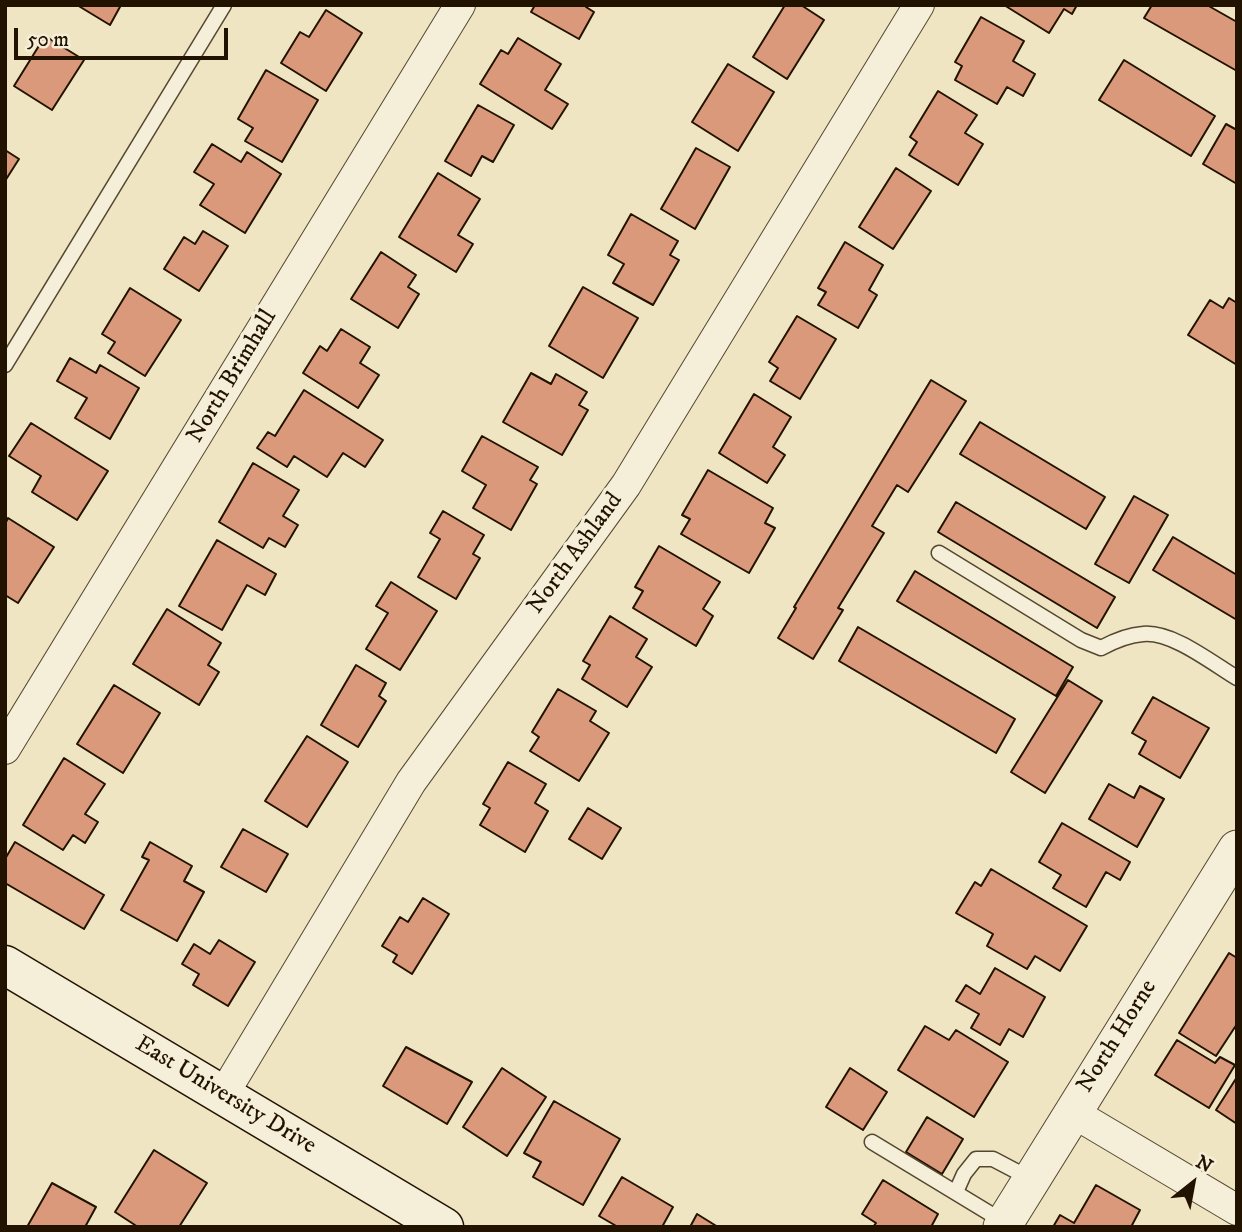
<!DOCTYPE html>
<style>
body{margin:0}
#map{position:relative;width:1242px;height:1232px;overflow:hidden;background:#efe5c3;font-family:"IM FELL DW Pica",serif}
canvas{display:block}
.frame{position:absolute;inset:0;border:7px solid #221300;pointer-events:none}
.north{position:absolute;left:1158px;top:1148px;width:70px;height:70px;-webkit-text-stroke:5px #f5eed8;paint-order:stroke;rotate:31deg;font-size:19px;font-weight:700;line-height:28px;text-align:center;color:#221300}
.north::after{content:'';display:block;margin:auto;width:24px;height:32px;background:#221300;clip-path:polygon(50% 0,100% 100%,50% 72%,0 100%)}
.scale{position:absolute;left:14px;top:28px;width:214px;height:32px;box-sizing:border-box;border:4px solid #221300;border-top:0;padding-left:9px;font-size:21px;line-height:24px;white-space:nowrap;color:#221300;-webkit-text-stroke:5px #f5eed8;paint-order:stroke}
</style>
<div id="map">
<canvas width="1242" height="1232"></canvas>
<div class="frame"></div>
<div class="north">N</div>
<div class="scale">50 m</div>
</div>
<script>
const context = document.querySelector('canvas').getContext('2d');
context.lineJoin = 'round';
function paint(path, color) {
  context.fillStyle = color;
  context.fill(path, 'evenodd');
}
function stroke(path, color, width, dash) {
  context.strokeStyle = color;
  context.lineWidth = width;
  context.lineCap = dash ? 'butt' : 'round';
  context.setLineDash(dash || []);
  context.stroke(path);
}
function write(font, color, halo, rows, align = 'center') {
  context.font = font + ' "IM FELL DW Pica",serif';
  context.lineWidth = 7;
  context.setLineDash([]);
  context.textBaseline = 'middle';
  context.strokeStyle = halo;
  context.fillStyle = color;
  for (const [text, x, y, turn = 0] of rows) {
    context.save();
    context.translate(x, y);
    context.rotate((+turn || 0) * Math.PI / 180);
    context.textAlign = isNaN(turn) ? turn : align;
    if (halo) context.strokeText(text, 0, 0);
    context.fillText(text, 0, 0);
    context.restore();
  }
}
const building = new Path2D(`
 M77,5H121L110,25Z
 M535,5H587L586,7L594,12L579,39L531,12Z
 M785,5H801L824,20L787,79L753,57Z
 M1004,5H1077L1072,14L1064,9L1049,33Z
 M1152,5H1207L1237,22V71L1144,18Z
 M326,10L362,33L326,91L281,63L300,32L309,37Z
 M981,17L1024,41L1013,61L1035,74L1023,96L1007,87L997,104L955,80L962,66L955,62Z
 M45,36L84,60L52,110L14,86Z
 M518,38L561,64L545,90L568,104L552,129L480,84L501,50L508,54Z
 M1124,60L1215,116L1191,156L1099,100Z
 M728,64L774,92L738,151L692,122Z
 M266,70L318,100L282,162L245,141L253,128L238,119Z
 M938,91L977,115L965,133L983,144L958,185L909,155L917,142L910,137Z
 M478,105L514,125L493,162L482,156L471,176L445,161Z
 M1226,124L1237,130V184L1203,164Z
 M212,144L241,162L247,152L281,174L245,233L200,205L214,184L194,172Z
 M696,148L730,167L695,229L661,209Z
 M5,150L19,159L5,181Z
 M896,168L931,191L893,249L859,227Z
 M438,173L480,199L458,235L473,244L456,272L399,237Z
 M631,214L678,241L670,255L679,260L653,305L613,283L624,264L608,255Z
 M203,231L228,246L199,291L164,269L184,237L195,244Z
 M845,242L883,265L869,290L877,295L858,328L818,305L826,292L818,288Z
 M381,252L416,275L408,287L419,294L398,328L351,299Z
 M583,287L638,318L603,378L549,346Z
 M130,288L181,320L145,376L108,353L115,342L102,334Z
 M1229,298L1237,303V365L1188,335L1210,300L1223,308Z
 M797,316L836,339L800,399L770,381L778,368L769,362Z
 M341,329L370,347L360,363L379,375L358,408L303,373L320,346L327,351Z
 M70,358L96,373L100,365L139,388L110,439L75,418L87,398L57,381Z
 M531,373L551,384L556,374L587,392L579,405L588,410L562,455L503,422Z
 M931,380L966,401L908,492L897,485L872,526L884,533L838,608L843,610L813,659L778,638L796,608L794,607Z
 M304,390L383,440L365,467L343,453L327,477L294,456L287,467L257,448L268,432L275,436Z
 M754,394L791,417L773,447L785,455L767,483L719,453Z
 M980,422L1105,497L1086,529L960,454Z
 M31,423L108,471L77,520L32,492L41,476L9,456Z
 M482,436L538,467L530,480L537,484L511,530L473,508L486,485L462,471Z
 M253,463L299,490L283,516L298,525L285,547L269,538L263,548L219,522Z
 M708,470L773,508L765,523L775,528L749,573L681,534L690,519L682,515Z
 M1134,496L1168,515L1129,583L1095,564Z
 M956,502L1115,597L1097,628L938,532Z
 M443,511L484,535L473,554L480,558L456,599L418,577L440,539L430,533Z
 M8,518L54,547L18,603L5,595V524Z
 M1173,537L1237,575V620L1153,570Z
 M217,540L276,574L265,595L247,585L222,630L179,606Z
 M659,546L720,582L703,609L713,616L696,646L633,608L643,591L635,587Z
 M915,571L1073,667L1056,696L897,601Z
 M391,582L437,611L400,670L366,649L388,613L376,606Z
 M167,609L221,643L208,665L219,672L199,705L133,664Z
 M610,616L647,639L636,657L652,667L627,707L582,679L590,665L583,661Z
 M858,627L1015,719L996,753L839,661Z
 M356,665L386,683L379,696L386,701L358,747L321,725Z
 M1068,680L1102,701L1045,793L1011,772Z
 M114,685L160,713L123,773L77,744Z
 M558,689L596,711L590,721L609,733L579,781L530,751L539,737L532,732Z
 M1153,697L1209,728L1180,778L1139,754L1146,741L1132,733Z
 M307,736L348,762L307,827L265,801Z
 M64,758L105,784L85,814L98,822L85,843L73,835L63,850L23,825Z
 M508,762L546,784L535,803L548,811L525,852L480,825L490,808L483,804Z
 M1109,784L1134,798L1140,786L1164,799L1137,847L1089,819Z
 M588,808L621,828L602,859L569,839Z
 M1062,823L1130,862L1120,880L1106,872L1086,907L1053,888L1061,875L1039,862Z
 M243,829L288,854L266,892L221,867Z
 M15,842L104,895L84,929L5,883V859Z
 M150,842L192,866L184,881L204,892L177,941L121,910L149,860L142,857Z
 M991,869L1087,926L1060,971L1035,956L1027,969L987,946L993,934L956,913L975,882L981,886Z
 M423,898L449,914L412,974L393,962L397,955L382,946L400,917L408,922Z
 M219,940L255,962L228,1006L193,985L199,974L182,964L194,944L210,954Z
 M1229,953L1237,958V1024L1216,1056L1179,1033Z
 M995,968L1045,997L1023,1037L1009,1029L1000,1045L971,1028L979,1014L956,1001L966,985L980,994Z
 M925,1026L949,1040L956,1030L1008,1062L974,1117L898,1070Z
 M1177,1040L1215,1063L1220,1057L1235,1065L1209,1108L1155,1075Z
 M406,1047L472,1082L447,1124L383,1086Z
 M502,1068L546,1097L507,1156L463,1127Z
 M850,1068L887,1092L863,1130L826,1107Z
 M1237,1077V1124L1216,1110Z
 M554,1101L620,1139L583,1205L533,1177L541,1162L524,1153Z
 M927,1117L963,1139L942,1174L906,1152Z
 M154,1150L207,1183L179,1227H138L115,1212Z
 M622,1177L673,1207L662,1227H618L599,1216Z
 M883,1180L938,1214L931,1227H873L876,1223L862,1214Z
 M52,1183L96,1207L85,1227H27Z
 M1096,1185L1140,1210L1131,1227H1053L1060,1215L1074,1223Z
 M697,1214L718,1227H690Z`);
const service = new Path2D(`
 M5,365L224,5
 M939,553L1081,640L1101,648C1114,641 1128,635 1143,634C1172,631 1212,663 1237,678
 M872,1142L1004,1222
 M956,1192L964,1174L976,1159H993L1031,1179`);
const minor = new Path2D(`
 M5,749L460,5
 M223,1095L411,782L626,485L919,5
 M1072,1112L1237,1210`);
const tertiary = new Path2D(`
 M1002,1227L1237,849`);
const secondary = new Path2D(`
 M5,965L444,1227`);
const streetNames = [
 ["North Brimhall",233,377,-59],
 ["North Ashland",576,554,-54],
 ["North Horne",1118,1037,-58],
 ["East University Drive",225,1096,31]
];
paint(building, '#db997c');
stroke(building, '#221300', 2);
stroke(service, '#554831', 17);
stroke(minor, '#554831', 32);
stroke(tertiary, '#554831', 39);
stroke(secondary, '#221300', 41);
stroke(service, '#f5eed8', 14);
stroke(minor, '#f5eed8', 30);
stroke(tertiary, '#f5eed8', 37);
stroke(secondary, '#f5eed8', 38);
write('24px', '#221300', '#f5eed8', streetNames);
</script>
